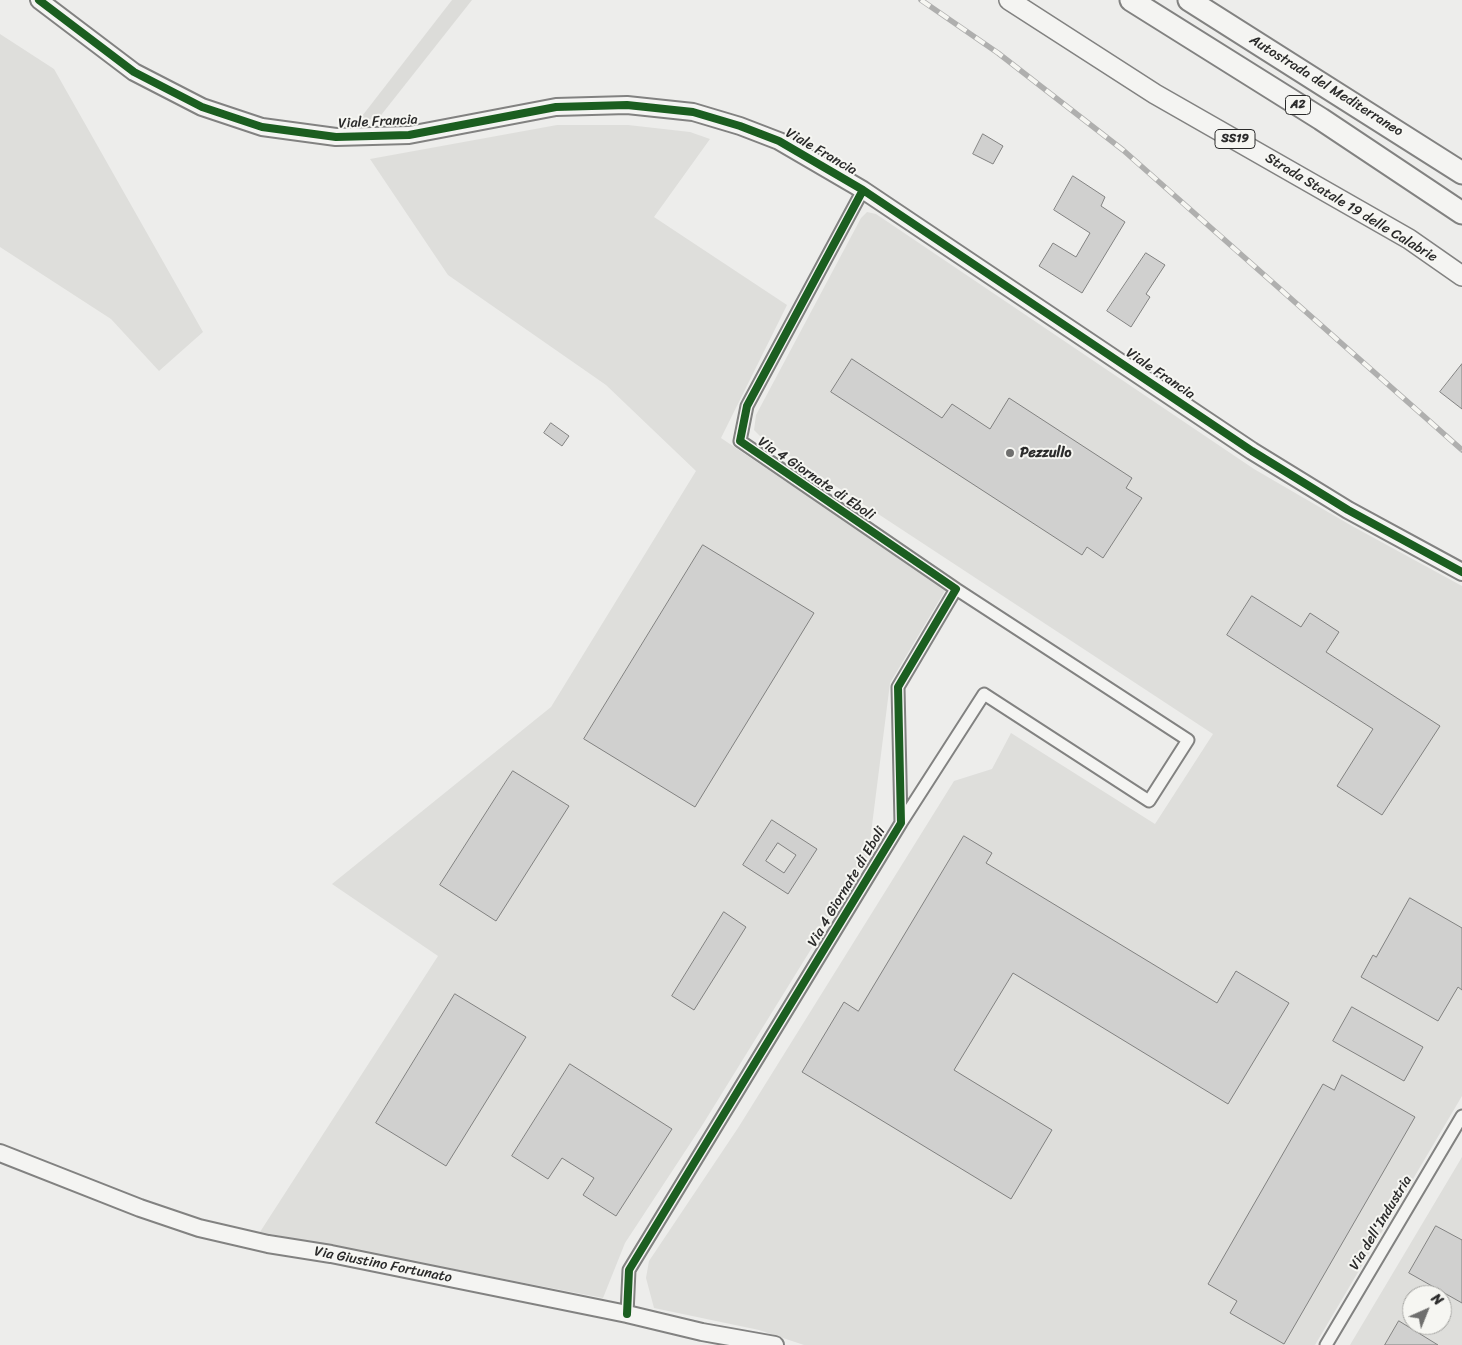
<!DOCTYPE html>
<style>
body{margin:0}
#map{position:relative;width:1462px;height:1345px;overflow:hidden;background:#ededeb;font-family:Sriracha,sans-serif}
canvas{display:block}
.north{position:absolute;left:1402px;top:1285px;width:50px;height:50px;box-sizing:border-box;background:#f6f6f2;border:1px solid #a5a5a2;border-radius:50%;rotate:44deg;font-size:14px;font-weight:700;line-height:20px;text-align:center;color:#2b2b2b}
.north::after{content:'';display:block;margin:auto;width:18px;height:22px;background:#6f6f6e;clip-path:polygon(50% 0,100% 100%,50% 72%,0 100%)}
</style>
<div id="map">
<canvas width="1462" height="1345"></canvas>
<div class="north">N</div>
</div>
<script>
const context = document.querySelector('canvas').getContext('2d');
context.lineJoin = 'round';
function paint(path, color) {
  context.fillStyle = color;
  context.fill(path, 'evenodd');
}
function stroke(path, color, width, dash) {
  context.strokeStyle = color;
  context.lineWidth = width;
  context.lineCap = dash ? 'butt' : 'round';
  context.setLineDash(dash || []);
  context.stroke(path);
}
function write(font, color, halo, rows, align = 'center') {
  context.font = font + ' Sriracha,sans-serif';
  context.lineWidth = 4;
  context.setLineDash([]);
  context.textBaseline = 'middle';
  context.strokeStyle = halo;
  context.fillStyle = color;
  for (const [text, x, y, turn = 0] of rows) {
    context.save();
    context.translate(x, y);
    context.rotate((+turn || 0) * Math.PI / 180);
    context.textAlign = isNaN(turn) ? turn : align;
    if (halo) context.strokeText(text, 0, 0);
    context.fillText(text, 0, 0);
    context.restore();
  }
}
const built = new Path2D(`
 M0,34L54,69L203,332L159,371L111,319L0,247Z
 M557,125H628L690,132L710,139L654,217L787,305L721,438L946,589L890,683L868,857L703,1124L625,1243L603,1298L260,1232L438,956L332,884L551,707L696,471L606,385L448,275L370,159Z
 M867,212L876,214L1254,469L1352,526L1462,586V1096L1315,1345H804L759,1330L654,1308L646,1278L649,1261L738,1128L954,781L992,769L1011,733L1155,824L1213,734L761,437L754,430L756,415L861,218Z
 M1462,1157V1345H1350L1384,1288ZM1412,1295H1442V1325H1412Z`);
const green = new Path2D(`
 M452,0H472L378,119L359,120Z`);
const building = new Path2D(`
 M983,134L1003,146L993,164L973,154Z
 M1073,176L1105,197L1101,206L1125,222L1082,293L1039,266L1053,243L1076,257L1090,233L1054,210Z
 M1146,253L1165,265L1146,294L1150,297L1131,327L1107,311Z
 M852,359L942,418L952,404L990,429L1009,398L1132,478L1126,488L1142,498L1103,558L1087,547L1082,555L831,392Z
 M1462,364V409L1440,392Z
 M551,423L569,436L562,446L544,433Z
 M703,545L814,613L695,807L584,739Z
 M1252,596L1301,627L1310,613L1339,632L1326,652L1440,726L1382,815L1337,786L1373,729L1227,635Z
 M513,771L569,806L496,921L440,885Z
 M772,820L817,849L788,894L743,865ZM778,843L796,855L784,873L766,861Z
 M964,836L992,853L986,863L1217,1003L1236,971L1289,1003L1228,1104L1013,973L954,1070L1052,1130L1011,1199L802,1072L844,1002L858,1011Z
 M1410,898L1462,928V990L1458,987L1438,1021L1361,977L1373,955L1376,957Z
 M724,912L746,927L694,1010L672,996Z
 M455,994L526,1037L446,1166L376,1123Z
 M1352,1007L1423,1047L1404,1081L1333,1041Z
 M570,1064L672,1129L616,1216L583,1195L594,1178L562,1158L548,1179L512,1156Z
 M1342,1075L1415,1117L1284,1344L1230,1313L1237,1301L1208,1284L1323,1084L1334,1090Z
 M1436,1226L1462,1240V1303L1409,1273Z
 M1399,1321L1438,1345H1385Z`);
const street = new Path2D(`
 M901,823L984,694L1149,801L1188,740L956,589
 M627,1314L629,1270L901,823L898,687L956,589L740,441L747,406L863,190
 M1326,1345L1462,1116`);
const secondary = new Path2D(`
 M39,0L134,72L202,107L262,127L336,137L409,135L556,107L627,105L693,112L740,126L779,141L863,190L1252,451L1348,510L1462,572
 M0,1153L140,1208L199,1228L268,1244L331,1254L627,1314L702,1332L775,1345`);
const primary = new Path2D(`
 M1009,0L1155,94L1409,239L1462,276`);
const highway = new Path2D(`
 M1131,0L1321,119L1462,213
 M1189,0L1462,173`);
const rail = new Path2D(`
 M921,0L998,53L1123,150L1462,450`);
const cycleway = new Path2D(`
 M39,0L134,72L202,107L262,127L336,137L409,135L556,107L627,105L693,112L740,126L779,141L863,190L1252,451L1348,510L1462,572
 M627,1314L629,1270L901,823L898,687L956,589L740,441L747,406L863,190`);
const markers = [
 [1010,453,5,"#6f6f6e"]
];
const shields = [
 [1298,105,25],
 [1235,139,40]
];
const shieldNames = [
 ["A2",1298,105],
 ["SS19",1235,139]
];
const streetNames = [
 ["Autostrada del Mediterraneo",1326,86,32],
 ["Viale Francia",378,122,-3],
 ["Viale Francia",821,152,30],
 ["Strada Statale 19 delle Calabrie",1351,208,31],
 ["Viale Francia",1160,374,34],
 ["Via 4 Giornate di Eboli",816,479,34],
 ["Via 4 Giornate di Eboli",847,887,-59],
 ["Via dell'Industria",1381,1223,-59],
 ["Via Giustino Fortunato",383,1265,11]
];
const poiNames = [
 ["Pezzullo",1020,453]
];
paint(built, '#dededb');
paint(green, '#dcdcd9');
paint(building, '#d0d0cf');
stroke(building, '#828281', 1);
stroke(street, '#828281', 15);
stroke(secondary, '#828281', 20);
stroke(primary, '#828281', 22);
stroke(highway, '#828281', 25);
stroke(street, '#f4f4f2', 11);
stroke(secondary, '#f4f4f2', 16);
stroke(primary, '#f4f4f2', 19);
stroke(highway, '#f4f4f2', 21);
stroke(rail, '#afafae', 5.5);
stroke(rail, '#f6f6f2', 4, [11]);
stroke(cycleway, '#1b5e20', 8);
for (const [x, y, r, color] of markers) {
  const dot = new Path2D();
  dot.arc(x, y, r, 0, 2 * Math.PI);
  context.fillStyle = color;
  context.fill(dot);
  stroke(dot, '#f6f6f2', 2);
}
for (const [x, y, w] of shields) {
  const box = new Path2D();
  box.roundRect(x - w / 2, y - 9.5, w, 19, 4);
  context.fillStyle = '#f6f6f2';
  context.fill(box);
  stroke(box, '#2b2b2b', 1);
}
write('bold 12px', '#2b2b2b', null, shieldNames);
write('14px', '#2b2b2b', '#f6f6f2', streetNames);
write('bold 14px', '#2b2b2b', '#f6f6f2', poiNames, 'left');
</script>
